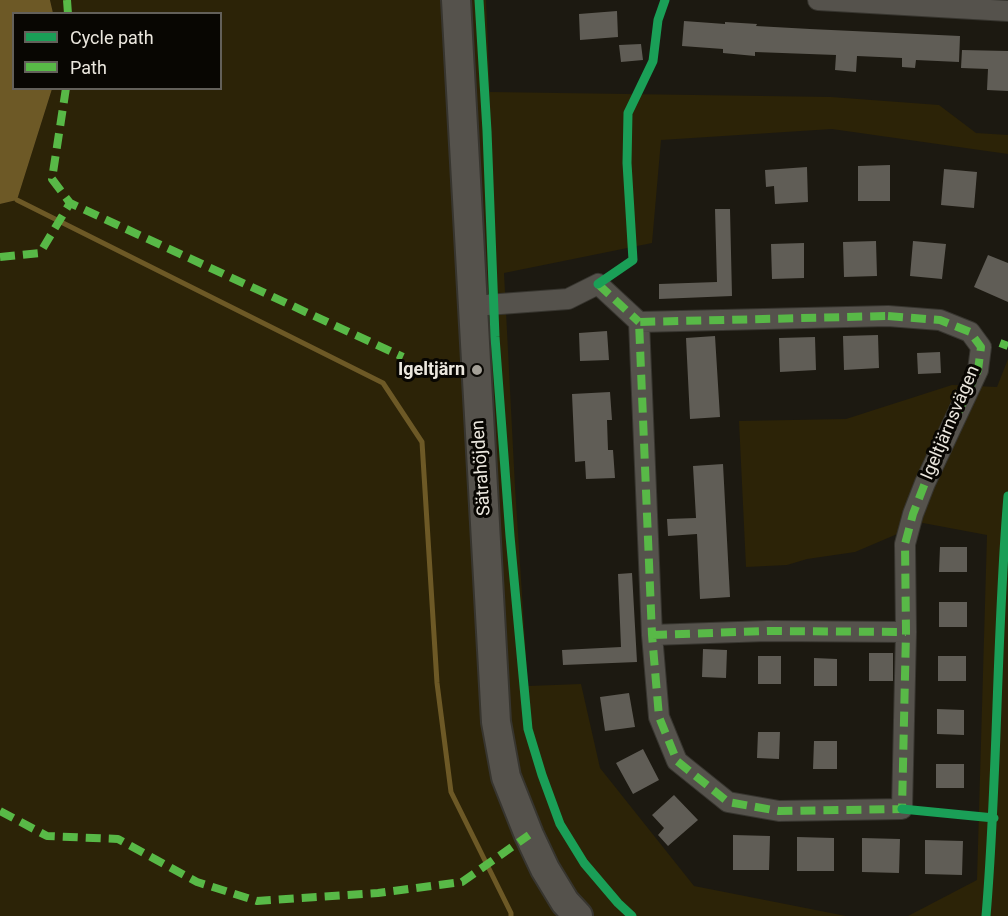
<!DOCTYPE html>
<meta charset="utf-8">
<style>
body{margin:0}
#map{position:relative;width:1008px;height:916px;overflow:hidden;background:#1c1911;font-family:Roboto,sans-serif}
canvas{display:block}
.legend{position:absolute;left:12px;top:12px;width:210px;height:78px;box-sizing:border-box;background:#080602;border:2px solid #63605a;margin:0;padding:8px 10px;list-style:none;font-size:18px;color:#ebe7de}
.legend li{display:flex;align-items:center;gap:12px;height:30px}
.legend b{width:30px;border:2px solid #63605a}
</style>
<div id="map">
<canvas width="1008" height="916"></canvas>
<ul class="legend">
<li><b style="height:8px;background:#1a9f57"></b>Cycle path</li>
<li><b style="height:8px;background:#58b947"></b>Path</li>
</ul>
</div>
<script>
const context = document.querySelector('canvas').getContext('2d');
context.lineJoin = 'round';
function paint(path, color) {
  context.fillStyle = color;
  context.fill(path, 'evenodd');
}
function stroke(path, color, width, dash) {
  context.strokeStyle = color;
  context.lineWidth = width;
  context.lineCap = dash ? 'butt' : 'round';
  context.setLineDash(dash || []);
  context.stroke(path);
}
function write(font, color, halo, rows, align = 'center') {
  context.font = font + ' Roboto,sans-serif';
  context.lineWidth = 6;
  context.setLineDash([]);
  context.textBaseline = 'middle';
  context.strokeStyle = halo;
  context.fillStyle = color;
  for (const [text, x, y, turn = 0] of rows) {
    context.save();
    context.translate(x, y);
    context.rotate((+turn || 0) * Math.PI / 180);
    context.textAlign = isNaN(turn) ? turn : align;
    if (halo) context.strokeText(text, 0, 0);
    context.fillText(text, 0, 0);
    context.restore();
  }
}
const green = new Path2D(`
 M50,0H486L490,92L831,97L939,105L976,133L1008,135V154L832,129L661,140L652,243L504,273L515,487L528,686L581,684L600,768L694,886L846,916H0V204L17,200L52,89L220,88V14L53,13Z
 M1008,359V916H908L977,880L987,535L923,523L855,552L807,559L787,565L746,567L739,421L846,419L952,385L997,387Z`);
const water = new Path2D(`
 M0,0H50L53,13L14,14V88L52,89L17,200L0,204Z`);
const stream = new Path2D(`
 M17,200L383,383L422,442L437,683L451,792L511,913V916`);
const building = new Path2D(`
 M617,11L618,37L580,40L579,14Z
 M684,21L725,24V22L757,24L756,26L810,29L960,36L959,62L916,60L915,68L902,67V58L857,56L856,72L835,70L836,55L755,52V56L723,53V49L682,46Z
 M641,44L643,60L621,62L619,45Z
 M962,50L1008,51V91L987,90L988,69L961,68Z
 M890,165V201H858V166Z
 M807,167L808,202L775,204L774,186L766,187L765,170Z
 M944,169L977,172L974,208L941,205Z
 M715,209H730L732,296L659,299V284L717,282Z
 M876,241L877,276L844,277L843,242Z
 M913,241L946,244L942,279L910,276Z
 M804,243V278L772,279L771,244Z
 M988,255L1008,263V302L974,287Z
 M607,331L609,360L580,361L579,333Z
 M878,335L879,368L844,370L843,336Z
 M715,336L720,417L690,419L686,338Z
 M815,337L816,370L780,372L779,338Z
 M940,352L941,373L918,374L917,353Z
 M610,392L612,420H607L608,450H613L615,478L586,479L585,461L575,462L572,394Z
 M723,464L730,597L700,599L697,534L668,536L667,519L696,518L693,466Z
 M940,547H967V572H939Z
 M632,573L637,662L563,665L562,650L621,647L618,574Z
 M939,602H967V627H939Z
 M703,649L727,650L726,678L702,677Z
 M869,653H893V681H869Z
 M758,656H781V684H758Z
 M938,656H966V681H938Z
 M814,658L837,659V686H814Z
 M629,693L635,727L605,731L600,697Z
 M937,709L964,710V735L937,734Z
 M758,732H780L779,759L757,758Z
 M814,741H837V769H813Z
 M643,749L659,780L633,794L616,763Z
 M936,764H964V788H936Z
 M674,795L698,820L668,846L658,835L664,828L652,815Z
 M733,835L770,836L769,870H733Z
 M797,837L834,838V871H797Z
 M862,838L900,839L899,873L862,872Z
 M925,840L963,841L962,875L925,874Z`);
const street = new Path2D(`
 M818,0L1008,11
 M473,306L568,299L598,284L639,322
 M888,316L940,320L970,332L981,347L978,370L925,483L913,514L905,544L906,632L902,809L779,811L728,802L677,761L659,717L652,635L639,322Z
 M652,635L767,631L906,632`);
const secondary = new Path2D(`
 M456,0L496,722L506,777L529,835L545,869L565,902L578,916`);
const quiet = new Path2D(`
 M67,0L68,14
 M66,88L52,179L70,203L403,357
 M0,257L40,253L70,203
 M598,284L639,322
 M888,316L940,320L970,332L981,347L978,370L925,483L913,514L905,544L906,632L902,809L779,811L728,802L677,761L659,717L652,635L639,322Z
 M1000,343L1008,346
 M652,635L767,631L906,632
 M0,811L47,836L118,839L197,882L257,901L378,893L462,882L529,835`);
const cycleway = new Path2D(`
 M479,0L487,131L495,337L510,536L528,729L542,775L560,824L584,863L618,903L632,916
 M598,284L633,260L627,163L628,113L653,61L658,20L665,0
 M902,809L994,818
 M986,916C998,776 996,636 1008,496`);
const markers = [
 [477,370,6,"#a39f96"]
];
const poiNames = [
 ["Igeltjärn",465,370]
];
const streetNames = [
 ["Igeltjärnsvägen",951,423,-67],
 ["Sätrahöjden",482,468,-94]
];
paint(green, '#2c2307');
paint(water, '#6d5926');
stroke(stream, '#6d5926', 5);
paint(building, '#605d56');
stroke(street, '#37352f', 22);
stroke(secondary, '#37352f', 32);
stroke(street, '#55524c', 20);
stroke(secondary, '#55524c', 28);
stroke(quiet, '#58b947', 8, [15, 8]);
stroke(cycleway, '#1a9f57', 9);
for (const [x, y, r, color] of markers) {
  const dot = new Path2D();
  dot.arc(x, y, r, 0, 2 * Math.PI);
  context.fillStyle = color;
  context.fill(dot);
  stroke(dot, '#080602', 2);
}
write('bold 18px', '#ebe7de', '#080602', poiNames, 'right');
write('18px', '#ebe7de', '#080602', streetNames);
</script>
